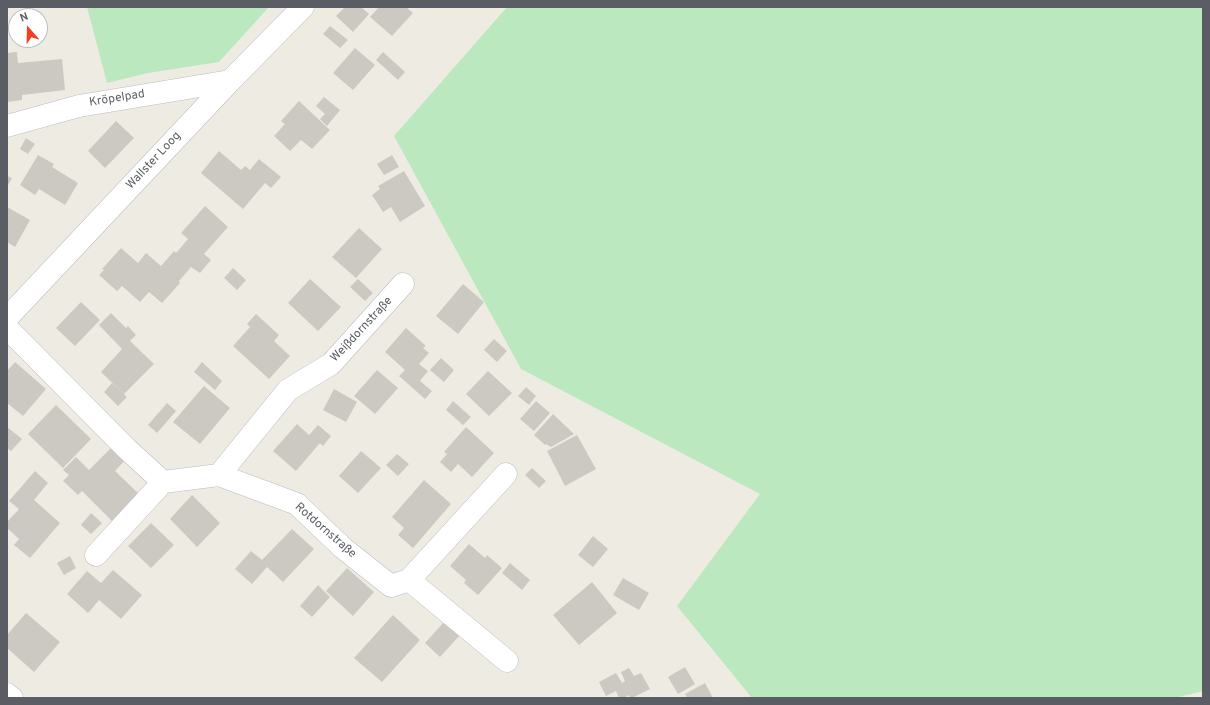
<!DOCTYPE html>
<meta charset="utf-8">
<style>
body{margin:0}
#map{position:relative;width:1210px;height:705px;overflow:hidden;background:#eeece2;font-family:Overpass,sans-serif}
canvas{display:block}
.frame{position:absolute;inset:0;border:8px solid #5a5e64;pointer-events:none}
.north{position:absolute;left:8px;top:8px;width:40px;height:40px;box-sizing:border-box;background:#fff;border:1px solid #bdbfc1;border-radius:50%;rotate:340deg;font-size:11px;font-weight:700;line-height:16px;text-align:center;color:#5a5e64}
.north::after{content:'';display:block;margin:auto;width:14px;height:18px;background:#f53f21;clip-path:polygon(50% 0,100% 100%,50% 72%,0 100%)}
</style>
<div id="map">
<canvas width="1210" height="705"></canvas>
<div class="frame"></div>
<div class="north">N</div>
</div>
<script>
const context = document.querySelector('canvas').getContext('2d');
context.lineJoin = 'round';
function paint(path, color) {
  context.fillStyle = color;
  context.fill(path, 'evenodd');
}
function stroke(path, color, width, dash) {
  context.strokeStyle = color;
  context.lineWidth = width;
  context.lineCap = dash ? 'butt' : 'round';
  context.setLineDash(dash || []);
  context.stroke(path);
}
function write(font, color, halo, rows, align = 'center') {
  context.font = font + ' Overpass,sans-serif';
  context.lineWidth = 3;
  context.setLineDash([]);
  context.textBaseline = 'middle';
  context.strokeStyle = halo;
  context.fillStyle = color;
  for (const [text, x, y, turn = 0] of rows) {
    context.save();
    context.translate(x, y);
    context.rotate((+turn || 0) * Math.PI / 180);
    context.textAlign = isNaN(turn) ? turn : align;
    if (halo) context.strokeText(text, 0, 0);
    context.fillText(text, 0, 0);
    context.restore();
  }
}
const green = new Path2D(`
 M87,7H269L219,62L148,73L107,83Z
 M507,7H1203V691L1175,698H752L677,606L760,494L521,369L394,136Z`);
const building = new Path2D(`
 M345,7H361L369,14L353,32L336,16Z
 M379,7H406L413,13L392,36L370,17Z
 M330,26L348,40L340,48L323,34Z
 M355,48L375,65L353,90L333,73Z
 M17,52L18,63L62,59L65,90L22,95V100L7,102V53Z
 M383,52L405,72L398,80L376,60Z
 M324,97L340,110L327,126L320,119L325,114L316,106Z
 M299,101L330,130L312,149L301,140L290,151L274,136L285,124L281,121Z
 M116,121L134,138L105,168L88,151Z
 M26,138L35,144L28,154L20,149Z
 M219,151L241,170L245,166L250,170L259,159L281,177L271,188L265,183L243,209L201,173Z
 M38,155L54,164L52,167L78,183L65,205L39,189L35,195L20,185Z
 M392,155L399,167L384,175L377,164Z
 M404,171L425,206L400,222L391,207L383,212L372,195L380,189L378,186Z
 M7,176L12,178L7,187Z
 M205,206L228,227L204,254L211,260L200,273L191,267L179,281L180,283L162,303L149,292L140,302L122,286L117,291L99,275L104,270L102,269L121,248L138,263L146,253L161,266L174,251L176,253L188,239L181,233Z
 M7,207L30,220L15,247L7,242Z
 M359,228L382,249L356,278L332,257Z
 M233,268L246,280L237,290L224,278Z
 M310,279L341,307L318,331L288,303Z
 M358,279L373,293L365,301L350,287Z
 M463,284L484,302L458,334L436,316Z
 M81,302L100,320L75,346L56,328Z
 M111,313L126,328L128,326L136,335L130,341L154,364L124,394L101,372L122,349L99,325Z
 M256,314L279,335L274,341L290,356L269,379L233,346L250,327L247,324Z
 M406,328L426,346L423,348L429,353L419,364L428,371L420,381L432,391L425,399L399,376L405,370L385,352Z
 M494,339L507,351L497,362L484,350Z
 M441,358L454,370L444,382L430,370Z
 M15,362L46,389L23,416L7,403V371Z
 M202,362L222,381L215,390L194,372Z
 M377,370L398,388L375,414L354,396Z
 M488,371L512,393L489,416L466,394Z
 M112,383L127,397L118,406L104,392Z
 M204,386L230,408L200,444L173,422Z
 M526,387L536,396L529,405L518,396Z
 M334,389L357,402L346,422L323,410Z
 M453,401L471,417L463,425L446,410Z
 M536,401L550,413L534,431L520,419Z
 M167,403L176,411L157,433L148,425Z
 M56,405L91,439L63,468L28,434Z
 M553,414L574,434L551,447L546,444L545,445L534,435Z
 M297,424L309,435L318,425L331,436L323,446L320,443L296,471L273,451Z
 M7,427L22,439L11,451L7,448Z
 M466,427L494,453L472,477L458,464L451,472L440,462L447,454L444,452Z
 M577,435L596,469L565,486L547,451Z
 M114,445L127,458L115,471L139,494L112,521L82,491L78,495L63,481L69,475L63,470L76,457L89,470Z
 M361,451L381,468L358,493L339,476Z
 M397,454L409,464L398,476L386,465Z
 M532,468L546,481L539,488L525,475Z
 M35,471L48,483L34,500L60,523L30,558L14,545L19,539L7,528V522L19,509L9,501Z
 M424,480L451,504L413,548L398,535L404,528L392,517Z
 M192,495L220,523L197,547L170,519Z
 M91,513L102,523L91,534L81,525Z
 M151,523L174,545L151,568L128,546Z
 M292,529L314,549L283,582L267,567L252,584L235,569L251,551L262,560Z
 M593,536L608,549L593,567L578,555Z
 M469,544L485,558L487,555L502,568L478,595L464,583L466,580L450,566Z
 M70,556L76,568L64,575L57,563Z
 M510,563L530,580L522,590L502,573Z
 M347,568L374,592L353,616L326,591Z
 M113,570L142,595L121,619L99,600L88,613L67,594L87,571L101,583Z
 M623,578L649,593L639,610L613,595Z
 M592,582L617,613L579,645L553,615Z
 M318,585L330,597L312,617L300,606Z
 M26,613L60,642L34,672L7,648V635Z
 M393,615L420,640L382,682L354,658Z
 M445,621L460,635L440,657L425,643Z
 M685,667L695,684L678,694L668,677Z
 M629,668L634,676L641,673L650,689L632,698H630L629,695L624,698H619L616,691L606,696L599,682L616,673L622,683L625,681L621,672Z
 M705,683L713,698H687L685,694Z`);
const street = new Path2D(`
 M7,126L79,106L230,81
 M7,318L230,81L303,7
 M7,328L127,449L163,482L219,475L297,504L343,548L391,586L409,580L507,661
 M219,475L288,390L331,364L403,284
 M96,555L163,482
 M409,580L506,474
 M7,694L12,698`);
const streetNames = [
 ["Kröpelpad",117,99,-9],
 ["Wallster Loog",154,161,-47],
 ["Weißdornstraße",362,330,-47],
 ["Rotdornstraße",325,531,41]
];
paint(green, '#bce8bf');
paint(building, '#cbc9c1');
stroke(street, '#babcc2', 23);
stroke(street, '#fff', 22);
write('12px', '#5a5e64', '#fff', streetNames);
</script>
